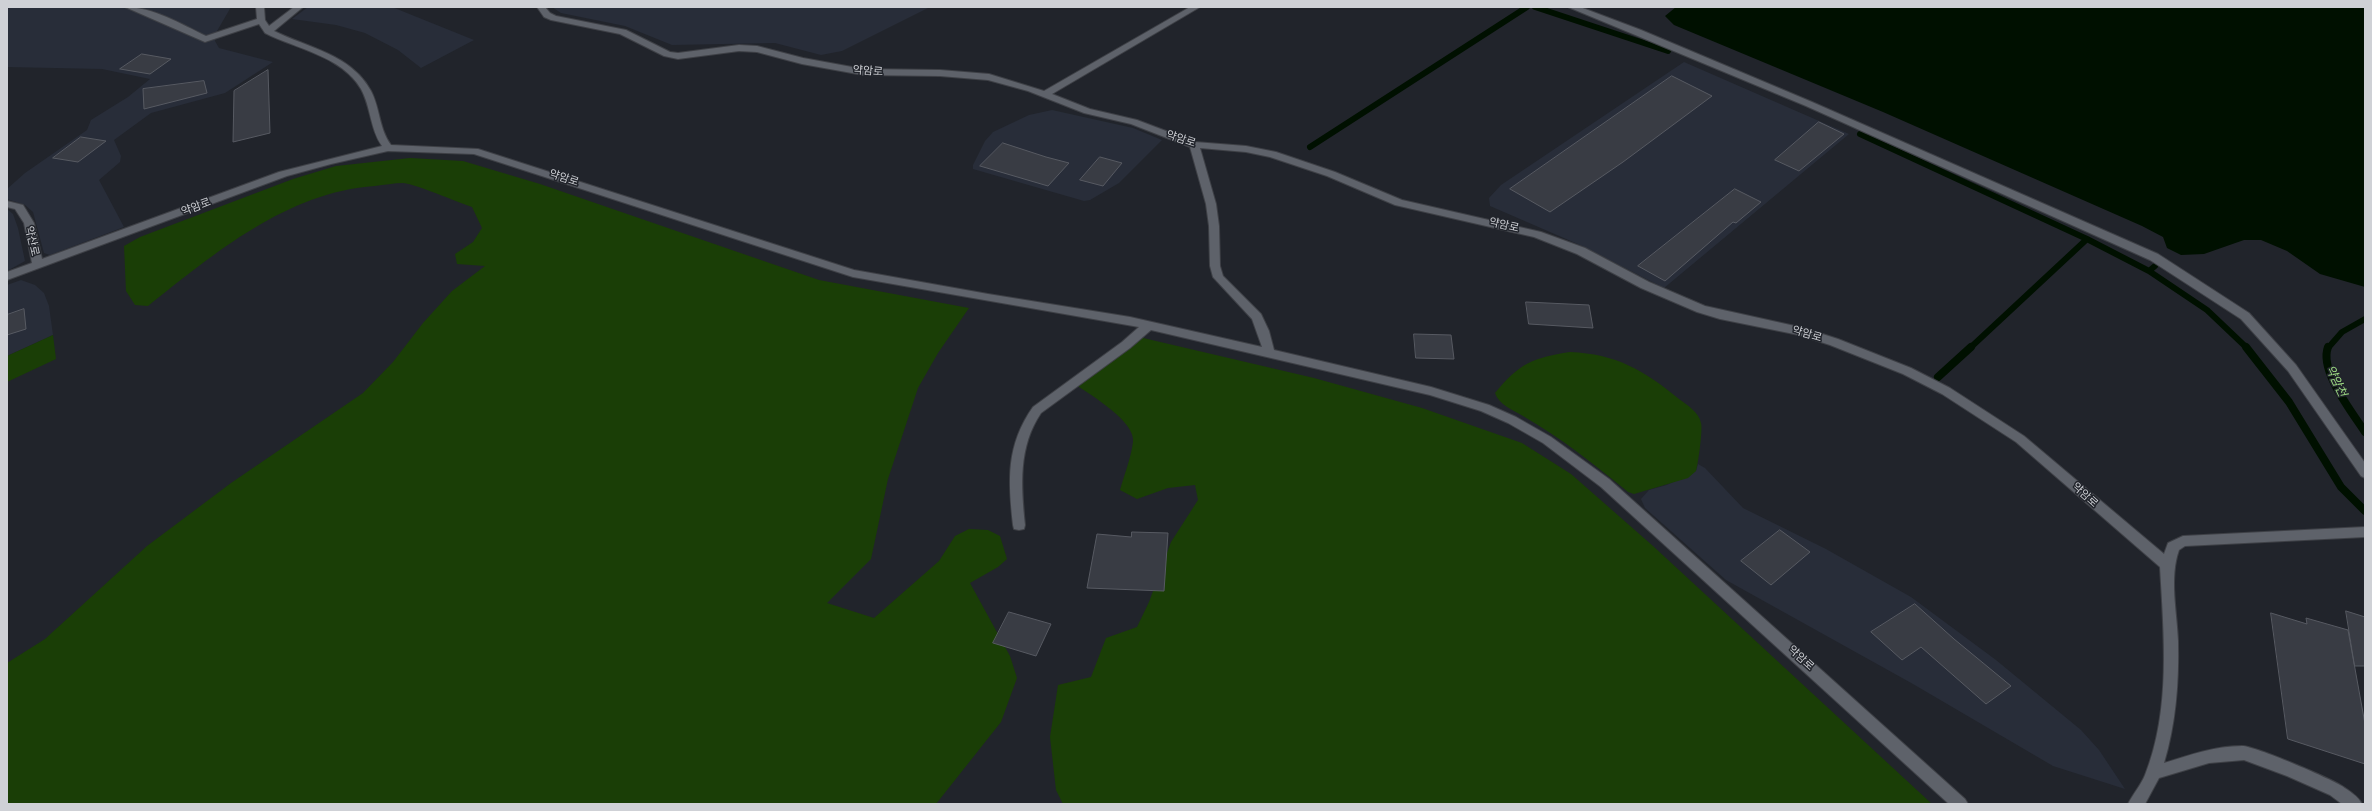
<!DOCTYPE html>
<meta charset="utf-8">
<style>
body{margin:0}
#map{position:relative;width:2372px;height:811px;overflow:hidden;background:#21242b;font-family:"Public Sans",sans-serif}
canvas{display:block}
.frame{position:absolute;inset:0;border:8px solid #cfd1d6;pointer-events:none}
</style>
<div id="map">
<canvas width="2372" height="811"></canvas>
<div class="frame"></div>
</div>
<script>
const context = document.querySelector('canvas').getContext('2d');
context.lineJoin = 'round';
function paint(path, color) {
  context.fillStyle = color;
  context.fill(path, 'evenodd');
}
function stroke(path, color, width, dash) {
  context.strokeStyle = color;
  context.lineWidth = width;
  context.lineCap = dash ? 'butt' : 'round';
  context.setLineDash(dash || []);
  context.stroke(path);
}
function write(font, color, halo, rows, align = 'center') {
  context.font = font + ' "Public Sans","Noto Sans KR",sans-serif';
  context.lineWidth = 3;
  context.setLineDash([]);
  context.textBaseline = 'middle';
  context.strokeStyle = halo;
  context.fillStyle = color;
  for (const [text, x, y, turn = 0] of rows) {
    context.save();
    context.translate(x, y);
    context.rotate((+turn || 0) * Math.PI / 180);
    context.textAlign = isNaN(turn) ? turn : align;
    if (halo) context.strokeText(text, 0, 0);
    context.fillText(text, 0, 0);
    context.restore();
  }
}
const built = new Path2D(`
 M7,7H231L217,31L215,41L219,48L273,62L225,93L151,113L114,140L121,156L120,162L99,180L124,227L50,255L44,253L33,212L25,205L7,199V189L25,173L87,130L91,120L128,97L150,79L102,69L7,67Z
 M308,7H392L474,40L421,68L398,50L365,33L336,25L292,19Z
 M552,7H930L842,51L821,55L775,43L672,45L625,26L561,13Z
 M1684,62L1849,134L1664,288L1580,245L1490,206L1489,198L1501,185Z
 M1052,110L1133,128L1162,140L1119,183L1090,200L1084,201L973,169V165L985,141L993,132L1029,115Z
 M7,209L13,214L18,228L25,261L7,271Z
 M21,280L35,285L44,293L49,306L53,335L7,356V285Z
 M1698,464L1705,468L1743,508L1826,549L1911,597L1996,660L2081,730L2099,750L2125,789L2053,766L1913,684L1726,580L1645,508L1641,499L1649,490L1667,485L1696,471Z`);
const green = new Path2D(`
 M410,158L463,161L540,184L819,280L969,308L938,353L918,388L888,479L871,559L827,603L874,618L939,561L955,536L969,529L988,530L1000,536L1007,559L998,567L970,583L1010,656L1017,678L1001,722L936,804H7V663L45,639L147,546L231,483L363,393L393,362L423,323L452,291L485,266L457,264L455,254L473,242L482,228L472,207C454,201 419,185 403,183C394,183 384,185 375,186C287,192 215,253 148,306L135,305L126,291L124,246L140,237L293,179L336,166Z
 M53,335L56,359L7,382V356Z
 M1139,337L1314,378L1422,408L1522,443L1571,474L1653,546L1932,804H1063L1056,790L1050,737L1058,685L1091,677L1106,638L1137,627L1149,602L1171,542L1198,500L1195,485L1168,488L1137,499L1120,490C1124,475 1131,458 1133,442C1136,422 1091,395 1076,385Z
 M1570,352C1616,354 1644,370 1679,399C1687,405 1699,412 1701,423C1703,429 1698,465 1696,471L1688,478L1634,494L1628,492C1594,464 1561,438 1523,416C1513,410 1499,405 1495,393C1520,363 1532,358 1570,352Z`);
const water = new Path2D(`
 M1676,7H2365V287L2320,274L2287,251L2261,240H2244L2204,254L2181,255L2167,248L2163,237L2142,226L1883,112L1674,25L1665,16Z`);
const streamFar1 = new Path2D(`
 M1535,7L1668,51
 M1860,134L2087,239L2149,271
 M1310,147L1527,7
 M2155,266L2149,271L2207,310L2247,348
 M1970,348L2087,239
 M2328,348L2342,332L2365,319`);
const stream = new Path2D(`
 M2246,347L2289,402L2341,487L2365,511
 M2328,347C2319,371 2352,412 2365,432
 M1938,377L1971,347`);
const building = new Path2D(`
 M142,54L171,59L150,74L120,69Z
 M268,70L270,133L233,142L234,91Z
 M1672,76L1712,96L1623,162L1550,212L1510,189Z
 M204,81L207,93L144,109L143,89Z
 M1819,122L1844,134L1799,171L1775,160Z
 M81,137L106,141L78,162L53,158Z
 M1003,143L1046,157L1069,163L1048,186L980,166Z
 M1100,157L1122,163L1103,186L1080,180Z
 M1735,189L1761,202L1736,223L1733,222L1665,281L1638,266Z
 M1526,302L1589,305L1593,328L1529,324Z
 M24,309L26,329L7,335V315Z
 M1414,334L1451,335L1454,359L1416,358Z
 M1780,530L1810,552L1771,585L1741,561Z
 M1132,532L1168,533L1164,591L1087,588L1097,534L1131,537Z
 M1915,604L1954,639L2011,686L1986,704L1921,647L1902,660L1871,632Z
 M2346,611L2365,617V666H2355Z
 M1009,612L1051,624L1036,656L993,643Z
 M2271,613L2307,624L2306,618L2348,630L2365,724V764L2288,739Z`);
const minor = new Path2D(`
 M125,7C153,7 181,24 206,36L257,19L256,7H264L265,20L269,26L294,7H303L274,31C308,48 351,54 371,91C380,108 379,129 391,145L478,149L854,270L988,294L1130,317L1262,347L1252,319L1213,277L1210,266L1209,226L1206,204L1190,147L1131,124L1084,113L1028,91L988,80L940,76L863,75L802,64L757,52L739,51L678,59L664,56L620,34L551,20L544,17L537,7H545L550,13L556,16L626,30L670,52L678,53L739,45L757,46L803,58L863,69L940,70L989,74L1044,91L1190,7H1200L1052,94L1090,109L1137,120L1195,142L1246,146L1276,152L1335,172L1402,200L1541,232L1585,248L1649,282L1705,306L1804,328L1838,339L1911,368L1950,388L2024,436L2164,554L2168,543L2183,536L2365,527V537L2185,546L2179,550C2169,578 2177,612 2178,641C2179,682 2176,723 2164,763C2190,755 2215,746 2242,746C2255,746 2329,778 2342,786C2349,791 2358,796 2362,804H2342L2330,795L2287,776L2244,760L2209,763L2159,778L2145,804H2128C2133,794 2141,785 2145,775C2171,710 2164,636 2160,567L2016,442L1942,394L1903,374L1830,345L1799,335L1720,319L1697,312L1641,288L1577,254L1534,237L1395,205L1327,176L1270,157L1246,152L1200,148L1216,204L1219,226L1220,266L1223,276L1261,314L1269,331L1274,350L1431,387L1489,405L1516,417L1551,437L1609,479L1965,799L1968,804H1949L1601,487L1543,443L1508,423L1481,411L1430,395L1151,330L1130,348L1041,413C1018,447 1021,486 1025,525L1024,529L1019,530L1014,529L1013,525C1008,480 1006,445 1033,407L1122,342L1139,327L853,277L474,154L388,151L331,164L287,176L7,280V272L32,263L24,223L15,209L7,207V201L23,205L34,223L42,259L279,172L382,146C370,129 371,107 361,89C342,56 296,49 265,33L259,24L205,42Z
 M1568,7H1580L1641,30L1812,102L2158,254L2249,313L2296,365L2365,463V478L2361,476L2288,371L2241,319L2150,260L1806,106Z`);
const streetNames = [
 ["약암로",868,71,4],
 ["약암로",1181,139,18],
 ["약암로",564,178,18],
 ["약암로",196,207,-21],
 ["약암로",1504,225,13],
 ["약산로",32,241,77],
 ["약암로",1807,334,16],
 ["약암로",2085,495,42],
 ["약암로",1801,658,42]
];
const waterNames = [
 ["약암천",2336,381,65]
];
paint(built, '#282d39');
paint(green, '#1a3e06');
paint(water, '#001000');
stroke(streamFar1, '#001000', 6);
stroke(stream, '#001000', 8);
paint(building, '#393c44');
stroke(building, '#575a62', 1);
stroke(minor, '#3e4046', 2);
paint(minor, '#5e626a');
write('11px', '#cfd1d6', '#21242b', streetNames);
write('italic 12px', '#9ddb83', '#21242b', waterNames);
</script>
